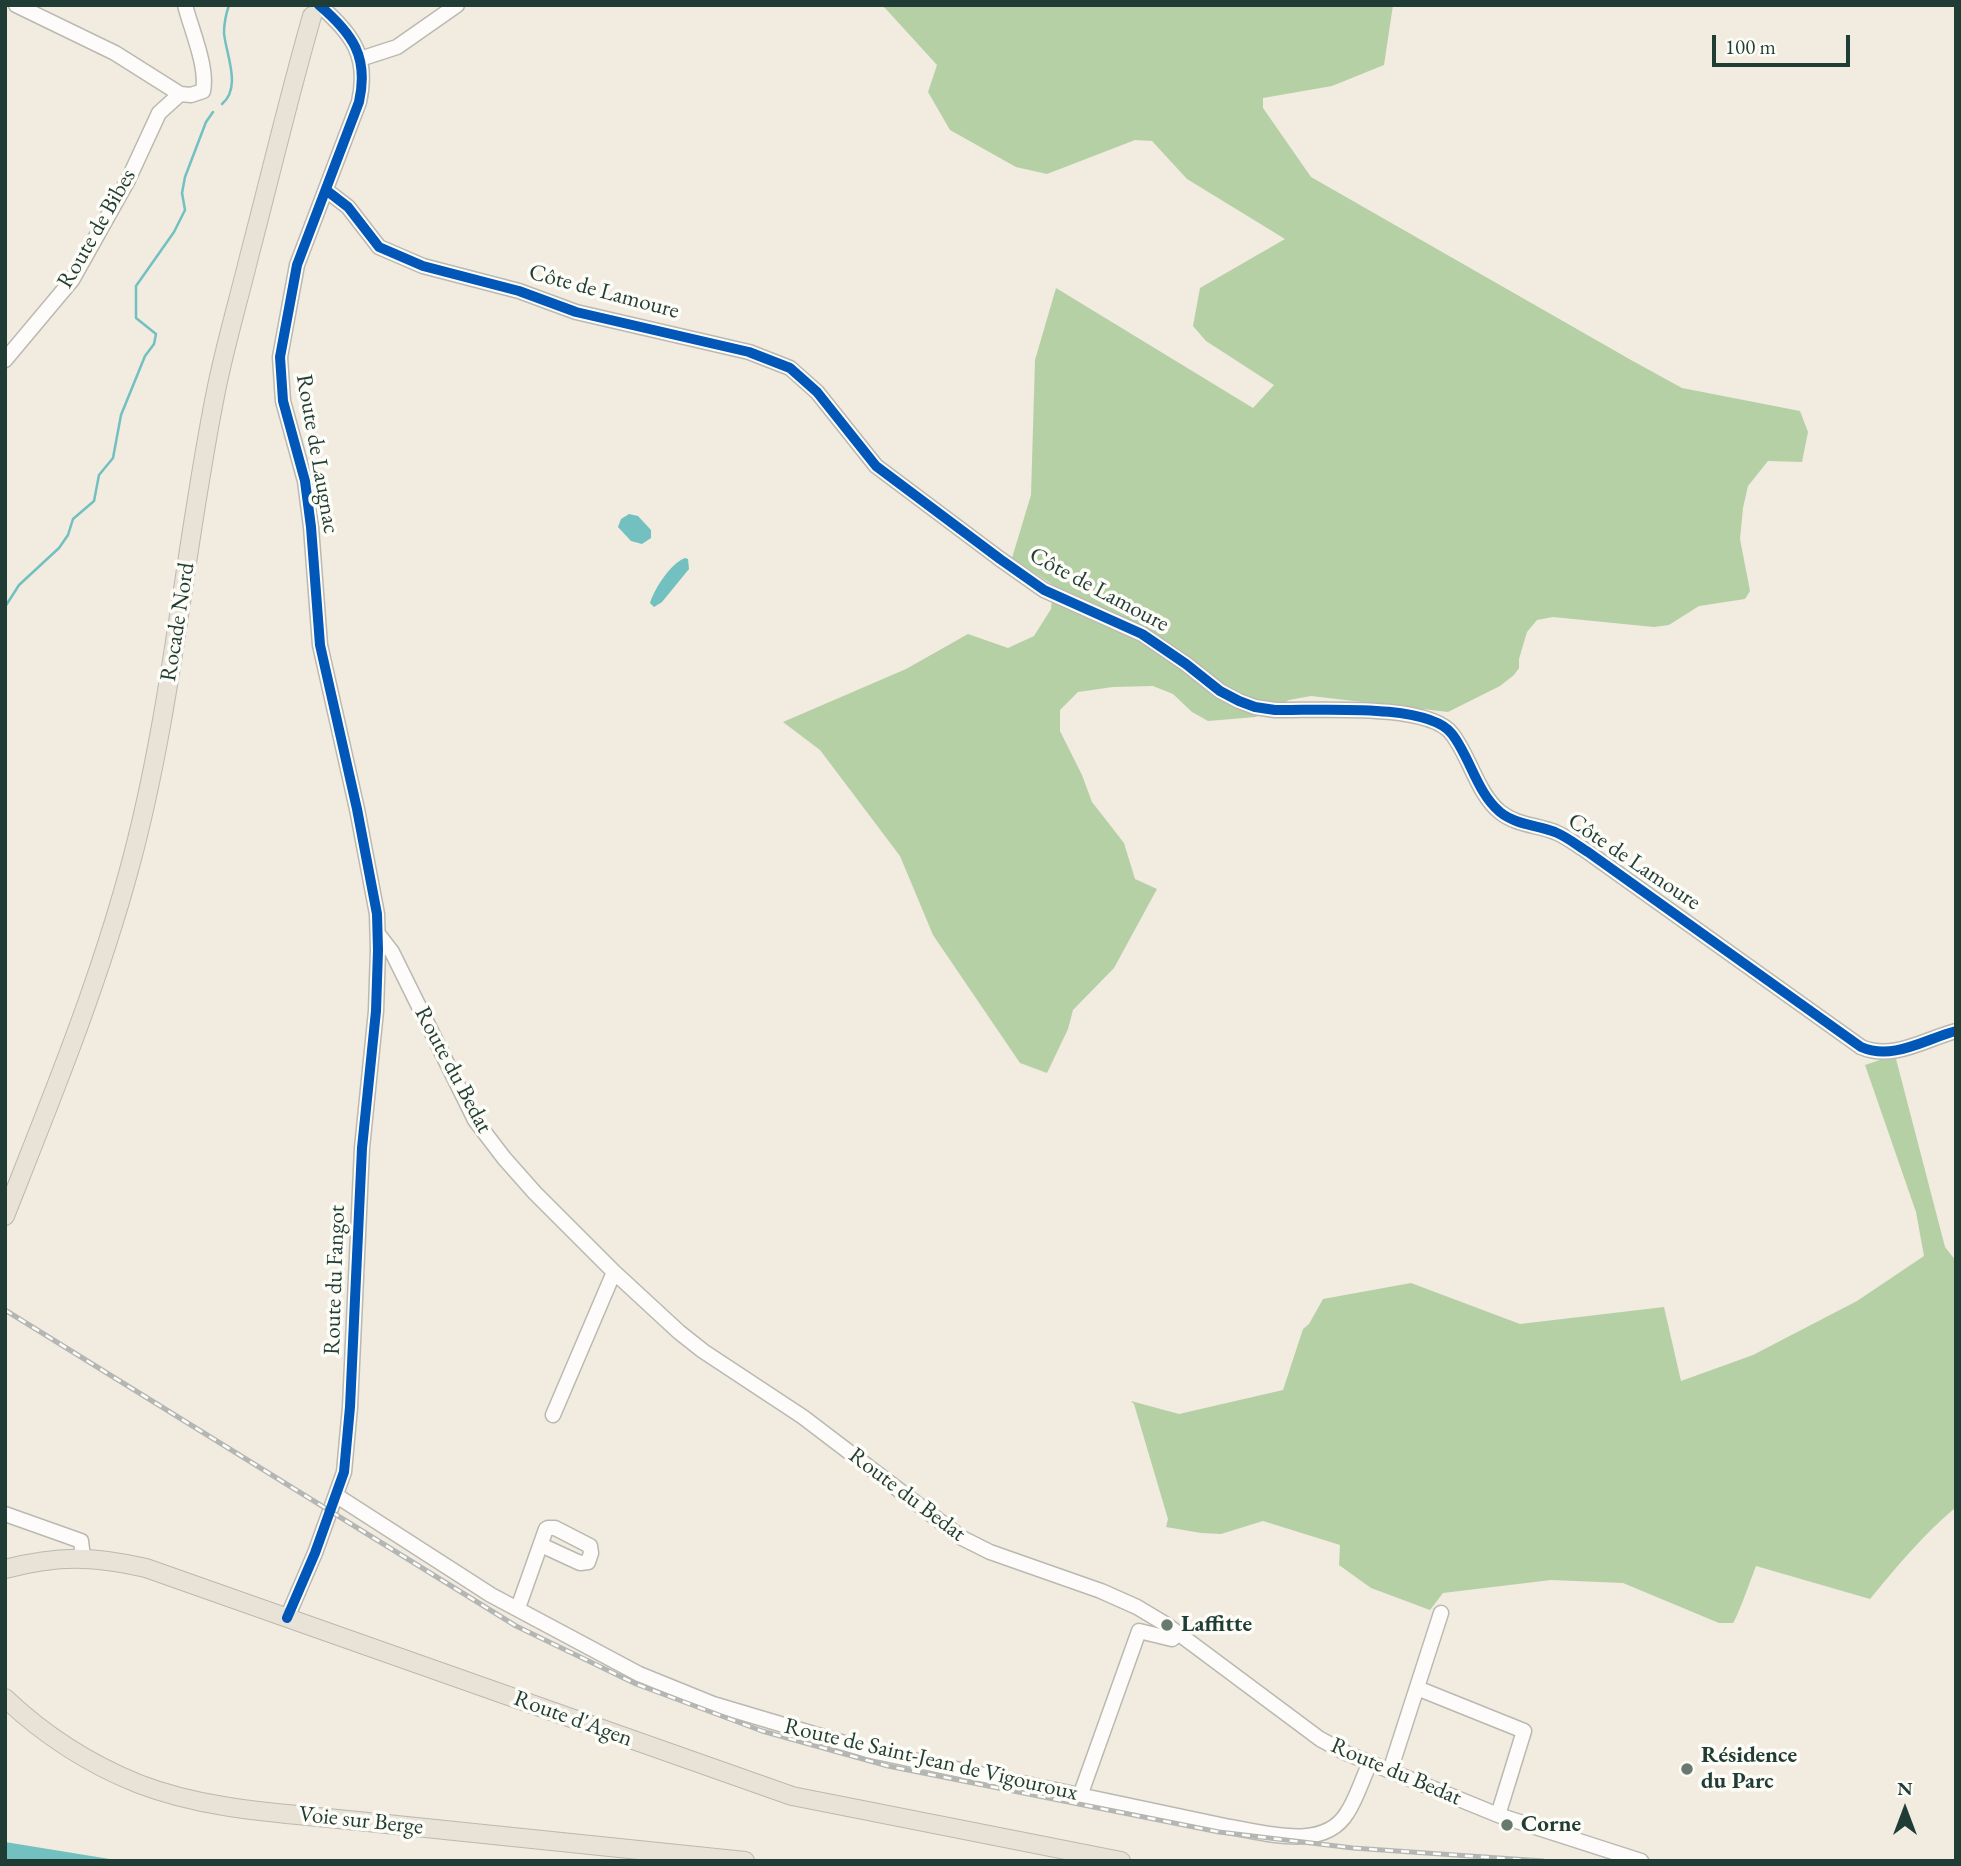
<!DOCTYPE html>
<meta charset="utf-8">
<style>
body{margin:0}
#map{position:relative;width:1961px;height:1866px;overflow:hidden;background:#f1ebe0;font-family:"EB Garamond",serif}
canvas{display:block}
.frame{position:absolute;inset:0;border:7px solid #1f3d34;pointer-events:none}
.north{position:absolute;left:1870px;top:1775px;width:70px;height:70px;-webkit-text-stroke:5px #fdfcf7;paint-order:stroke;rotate:0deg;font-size:19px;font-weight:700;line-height:28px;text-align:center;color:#1f3d34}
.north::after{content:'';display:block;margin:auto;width:24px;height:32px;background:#1f3d34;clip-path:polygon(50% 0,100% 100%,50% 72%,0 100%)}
.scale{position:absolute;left:1712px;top:35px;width:138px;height:32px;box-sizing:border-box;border:4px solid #1f3d34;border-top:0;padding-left:9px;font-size:21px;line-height:24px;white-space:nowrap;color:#1f3d34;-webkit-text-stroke:5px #fdfcf7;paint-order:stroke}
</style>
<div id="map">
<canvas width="1961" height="1866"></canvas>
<div class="frame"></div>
<div class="north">N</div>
<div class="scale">100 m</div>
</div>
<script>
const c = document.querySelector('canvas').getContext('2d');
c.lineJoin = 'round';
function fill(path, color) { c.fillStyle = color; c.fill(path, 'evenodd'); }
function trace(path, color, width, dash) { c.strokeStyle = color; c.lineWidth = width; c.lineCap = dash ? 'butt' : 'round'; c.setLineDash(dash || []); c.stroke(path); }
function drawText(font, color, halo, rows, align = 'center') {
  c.font = font + ' "EB Garamond",serif'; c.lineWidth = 7; c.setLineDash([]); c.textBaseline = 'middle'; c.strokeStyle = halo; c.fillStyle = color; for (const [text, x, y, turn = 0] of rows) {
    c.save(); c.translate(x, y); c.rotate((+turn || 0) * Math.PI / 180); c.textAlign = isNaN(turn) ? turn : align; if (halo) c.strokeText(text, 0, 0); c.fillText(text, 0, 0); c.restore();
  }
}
fill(new Path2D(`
 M878 5H1393L1384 65 1332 86 1263 98V108L1311 177 1631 360 1682 388 1800 411 1808 432 1802 462 1768 461 1748 486 1743 508 1740 539 1750 591 1745 599 1699 606 1669 625 1654 627 1553 617 1537 620 1527 632 1519 659V668L1514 675 1500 686 1448 712 1311 696 1289 700 1256 717 1208 721 1192 712 1173 694 1153 686 1113 687 1078 692 1060 710V731L1082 775 1092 802 1124 843 1135 879 1157 889 1114 968 1073 1010 1068 1029 1047 1073 1020 1063 933 935 900 856 820 750 783 722 906 669 968 634 1008 648 1034 636 1051 609 1053 585 1012 558 1031 495 1035 360 1056 288 1253 408 1274 385 1206 341 1193 326 1200 288 1285 239 1187 179 1152 141 1135 140 1047 174 1016 167 950 130 928 92 937 65 885 8Z
 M1895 1055 1945 1247 1956 1261V1507C1923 1535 1897 1566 1870 1599L1756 1566C1752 1576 1737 1619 1733 1623H1719L1623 1583 1551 1580 1443 1593 1430 1610 1371 1588 1339 1565 1340 1545 1263 1521 1221 1534 1201 1533 1166 1527 1168 1519 1134 1404 1131 1401 1179 1414 1283 1390 1303 1329 1309 1324 1323 1299 1411 1283 1520 1324 1664 1307 1681 1381 1753 1355 1857 1301 1924 1256 1916 1212 1865 1065Z`), '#b6d0a5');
fill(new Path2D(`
 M629 514 638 516 651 530V538L642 544 631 541 618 527 621 519Z
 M685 558 688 559 689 569 662 602 654 607 650 603C655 588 670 564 685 558Z
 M5 1842 122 1861H5Z`), '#72c0c0');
trace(new Path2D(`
 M222 104C242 87 226 55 224 33 224 24 226 14 229 5
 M5 607 19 585 59 548 68 535 73 519 94 501 99 475 113 458 121 415 145 356 154 344 156 334 136 318V286L174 232 185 210 182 193 185 177 206 122 213 112`), '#72c0c0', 2.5);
const minor = new Path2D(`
 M16 5 115 53 180 94 191 95 203 91C208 67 191 29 185 5
 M360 59 397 47 457 5
 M326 190 348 207 379 247 423 266 519 291 576 312 749 352 790 368 817 392 876 466 1000 559 1044 590 1142 634 1186 664 1220 691 1239 701 1255 707 1275 710C1314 711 1428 702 1452 734 1470 757 1477 793 1500 812 1516 825 1537 825 1555 832 1567 837 1577 845 1588 852L1861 1047C1893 1061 1925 1039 1956 1031
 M5 360 72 280 128 180 159 113 180 94
 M378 934 392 952 475 1120 504 1158 535 1193 614 1272 679 1332 703 1351 803 1417 962 1538 990 1552 1101 1591 1137 1607 1167 1625 1320 1739 1346 1753 1498 1815 1641 1861
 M553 1415 614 1272
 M337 1496 491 1595 639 1674 713 1704 871 1751 1230 1827C1266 1833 1324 1851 1347 1813 1357 1798 1362 1779 1370 1763
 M5 1514 81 1541 83 1557
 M518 1608 546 1529 548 1528H555L590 1546 591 1553 588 1562 580 1563 541 1545
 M287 1618 315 1553 344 1472 350 1407 362 1148 376 1011 378 950 377 914 357 809 320 645 311 527 305 481 283 401 280 357 297 265 359 102C369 57 353 34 319 5
 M1417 1688 1524 1731 1498 1815
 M1390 1771 1441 1613
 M1080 1796 1139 1631 1172 1639 1178 1634`);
const major = new Path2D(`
 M5 1216C50 1102 97 988 129 870 172 713 184 550 216 391 225 346 238 302 249 257 270 177 289 96 312 16
 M5 1569C59 1555 92 1556 146 1568L792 1796 1121 1861
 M5 1698C44 1735 89 1764 139 1784 209 1811 285 1813 358 1821 487 1835 616 1847 745 1861`);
trace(minor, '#bab9b1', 17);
trace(major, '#bab9b1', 20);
trace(minor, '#fdfcfa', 14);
trace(major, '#e8e2d7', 18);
const rail = new Path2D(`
 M5 1310 516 1626 636 1684 762 1731 888 1766 1219 1832 1353 1848 1543 1861`);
trace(rail, '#b4b6b4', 5);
trace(rail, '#fdfcf7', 2.5, [8]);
trace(new Path2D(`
 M326 190 348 207 379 247 423 266 519 291 576 312 749 352 790 368 817 392 876 466 1000 559 1044 590 1142 634 1186 664 1220 691 1239 701 1255 707 1275 710C1314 711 1428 702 1452 734 1470 757 1477 793 1500 812 1516 825 1537 825 1555 832 1567 837 1577 845 1588 852L1861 1047C1893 1061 1925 1039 1956 1031
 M287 1618 315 1553 344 1472 350 1407 362 1148 376 1011 378 950 377 914 357 809 320 645 311 527 305 481 283 401 280 357 297 265 359 102C369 57 353 34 319 5`), '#0057b8', 10);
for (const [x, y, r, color] of [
 [1167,1625,7,"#687a70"],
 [1687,1769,7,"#687a70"],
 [1507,1825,7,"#687a70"]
]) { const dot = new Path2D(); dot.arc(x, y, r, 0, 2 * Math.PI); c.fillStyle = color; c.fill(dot); trace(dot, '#fdfcf7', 2.5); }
drawText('23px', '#1f3d34', '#fdfcf7', [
 ["Route de Bibes",97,229,-60],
 ["Côte de Lamoure",604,292,15],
 ["Route de Laugnac",317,454,80],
 ["Côte de Lamoure",1099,590,28],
 ["Rocade Nord",178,622,-81],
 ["Côte de Lamoure",1634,862,34],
 ["Route du Bedat",453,1070,62],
 ["Route du Fangot",335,1280,-88],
 ["Route du Bedat",907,1495,37],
 ["Route d'Agen",573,1719,20],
 ["Route de Saint-Jean de Vigouroux",931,1760,13],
 ["Route du Bedat",1396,1772,23],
 ["Voie sur Berge",361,1821,6]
]);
drawText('bold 23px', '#1f3d34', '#fdfcf7', [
 ["Laffitte",1181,1625],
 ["Résidence",1701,1756],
 ["du Parc",1701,1782],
 ["Corne",1521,1825]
], 'left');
</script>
